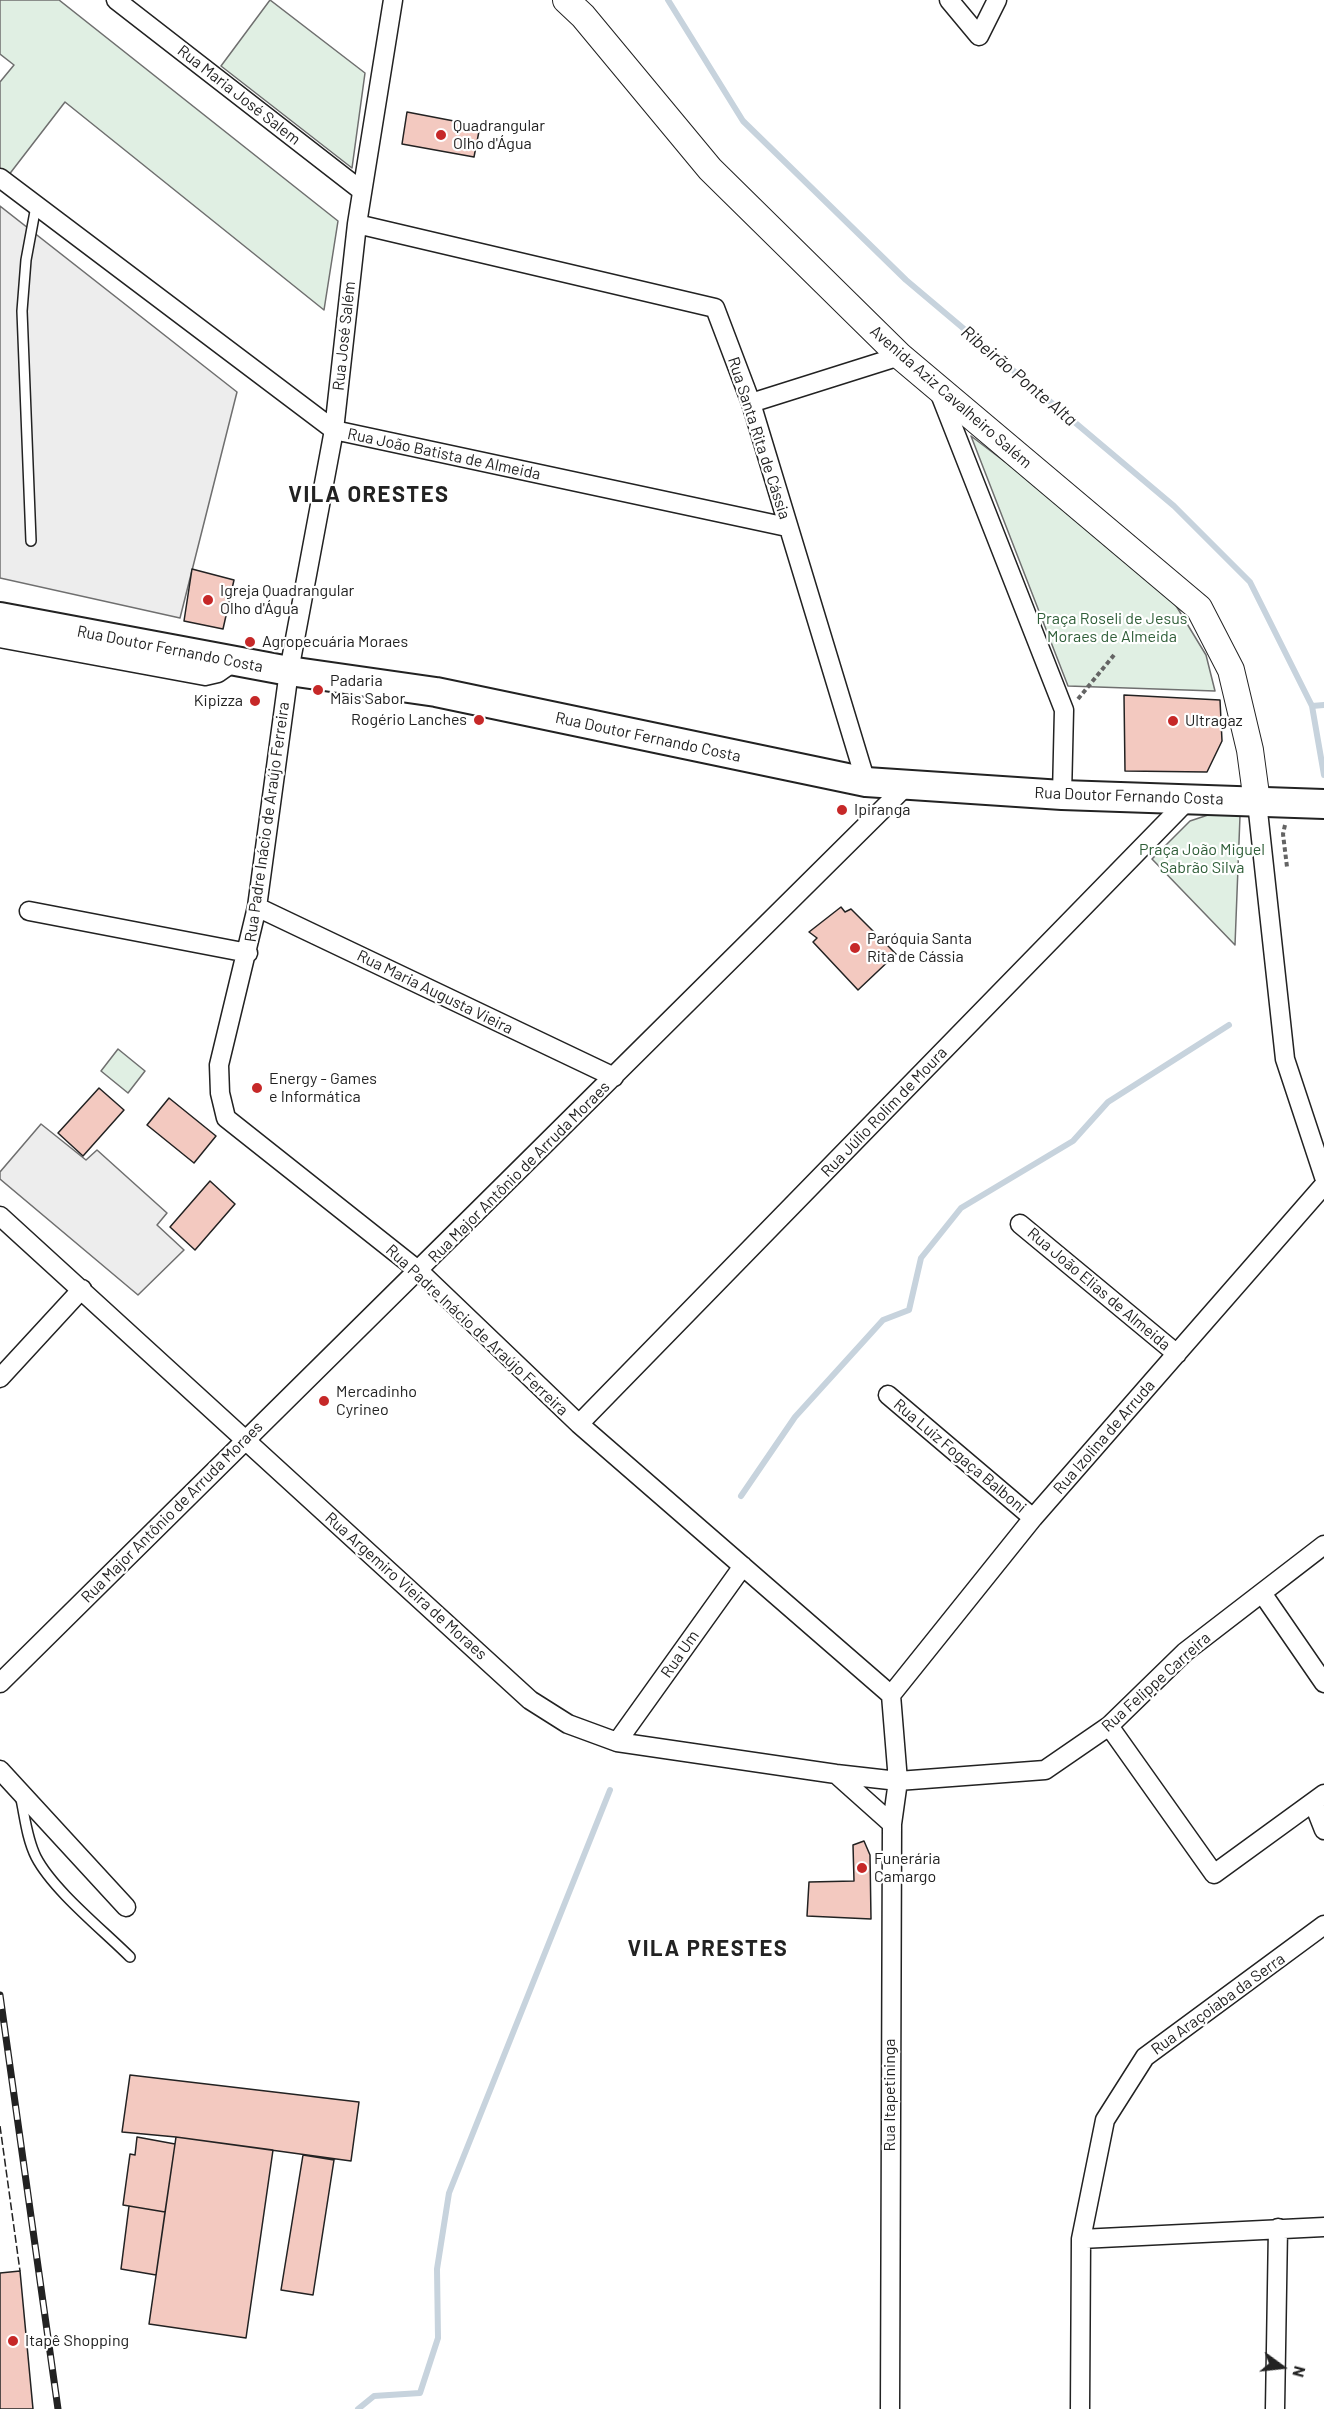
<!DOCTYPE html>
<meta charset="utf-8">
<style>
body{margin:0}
#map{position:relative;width:1324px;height:2409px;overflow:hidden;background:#fff;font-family:Barlow,sans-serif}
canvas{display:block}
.north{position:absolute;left:1252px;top:2337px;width:60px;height:60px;-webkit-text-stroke:4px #fff;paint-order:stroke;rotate:105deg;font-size:16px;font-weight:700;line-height:24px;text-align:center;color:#222}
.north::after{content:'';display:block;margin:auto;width:21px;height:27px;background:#222;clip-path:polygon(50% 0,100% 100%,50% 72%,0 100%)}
</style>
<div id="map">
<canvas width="1324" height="2409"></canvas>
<div class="north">N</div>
</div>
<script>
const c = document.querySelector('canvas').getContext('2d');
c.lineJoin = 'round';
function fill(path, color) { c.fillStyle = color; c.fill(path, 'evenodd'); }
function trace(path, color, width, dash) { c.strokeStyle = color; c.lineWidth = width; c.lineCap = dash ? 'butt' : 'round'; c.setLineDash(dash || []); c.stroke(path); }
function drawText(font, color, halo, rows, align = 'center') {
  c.font = font + ' Barlow,sans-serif'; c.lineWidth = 4.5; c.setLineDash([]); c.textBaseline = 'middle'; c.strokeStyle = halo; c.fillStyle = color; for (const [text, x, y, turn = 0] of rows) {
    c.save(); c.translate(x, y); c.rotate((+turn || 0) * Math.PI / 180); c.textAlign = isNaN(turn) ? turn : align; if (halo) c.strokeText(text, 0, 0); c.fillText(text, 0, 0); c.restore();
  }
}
const green = new Path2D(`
 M0 0H59L338 221 324 310 65 102 8 176 0 169V82L14 65 0 54Z
 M270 0 365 73 352 168 221 66Z
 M971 436 1096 531 1175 604 1206 655 1215 691 1068 686Z
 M1220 811 1240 816 1235 945 1152 859 1190 821Z
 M118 1049 145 1071 128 1093 101 1071Z`);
fill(green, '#e0efe3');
trace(green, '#6f6f6f', 1.5);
const parking = new Path2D(`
 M0 206 237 392 180 618 0 578Z
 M41 1124 86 1160 97 1150 167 1213 157 1225 184 1250 138 1295 0 1179V1172Z`);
fill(parking, '#ededed');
trace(parking, '#6f6f6f', 1.5);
trace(new Path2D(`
 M668 0 743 121 906 280 1174 506 1250 582 1312 706 1324 775
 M1312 706 1324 705
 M741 1496 795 1417 883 1320 909 1310 921 1258 961 1208 1073 1141 1108 1102 1229 1025
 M358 2409 374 2396 420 2393 438 2338 437 2269 449 2193 610 1790`), '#c7d3dd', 6);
const building = new Path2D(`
 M407 112 480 126 474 157 402 144Z
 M192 569 234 580 223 629 184 621Z
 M1124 695 1220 700 1222 741 1207 772 1125 771Z
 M841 907 845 912 851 909 896 954 858 990 813 942 817 938 809 932Z
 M99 1088 124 1110 83 1156 58 1133Z
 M169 1098 216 1136 194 1163 147 1125Z
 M210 1181 235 1204 195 1250 170 1227Z
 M864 1841 870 1855 871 1919 807 1916 809 1882 854 1881 853 1845Z
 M130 2075 359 2102 351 2161 176 2137 122 2132Z
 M137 2137 175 2144 165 2212 123 2205 130 2154 135 2155Z
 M176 2137 273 2150 246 2338 149 2324Z
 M303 2155 334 2160 313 2295 281 2290Z
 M129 2206 165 2212 156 2275 121 2269Z
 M20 2271 33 2409H0V2273Z`);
fill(building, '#f3c9c0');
trace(building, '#222', 1.5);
const service = new Path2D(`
 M31 541 22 311 26 260 36 206
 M21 1799C25 1818 27 1839 36 1857 53 1890 103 1930 130 1957`);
const minor = new Path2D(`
 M116 0 362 191
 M393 0 357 224 334 430 289 671 257 907 219 1065 220 1093 226 1118 419 1271 579 1424 891 1695 898 1781 892 1824 890 2409
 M949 0 979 36 997 0
 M0 178 334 430 787 527
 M357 224 715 308 751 403 866 782
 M938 389 1064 710 1062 795
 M751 403 900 356
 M0 638 205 676 218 673 235 661
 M1257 802 1285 1059 1324 1177
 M257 907 614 1077
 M29 911 248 953
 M0 1216 530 1700 568 1724 617 1742 836 1774 898 1781 1045 1770 1109 1726 1185 1652 1324 1545
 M1020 1224 1177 1354
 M0 1378 82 1289
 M888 1395 1033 1518
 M579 1424 1189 799
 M1262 1593 1324 1683
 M0 1683C302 1383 606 1086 907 785
 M891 1695 1033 1518 1324 1185
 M1109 1726 1214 1874 1324 1794
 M617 1742 743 1566
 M0 1770 126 1907
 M836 1774 892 1824
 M1313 1802 1324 1830
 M1081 2239 1324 2227
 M1080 2409 1081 2239 1105 2120 1145 2057 1324 1925
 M1275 2409 1278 2228`);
const secondary = new Path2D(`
 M566 0 583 16 710 169 900 356 1199 608 1231 670 1250 750 1257 802`);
const primary = new Path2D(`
 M0 617 289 671 436 692 866 782 1062 795 1324 804`);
trace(service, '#222', 12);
trace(minor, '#222', 21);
trace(secondary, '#222', 28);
trace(primary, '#222', 32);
trace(new Path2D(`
 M1078 699 1114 655
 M1285 825 1283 834 1287 867`), '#646464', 4, [4.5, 3]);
trace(service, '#fff', 9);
trace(minor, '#fff', 18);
trace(secondary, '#fff', 26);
trace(primary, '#fff', 28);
const rail = new Path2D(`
 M0 1995 58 2409`);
trace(rail, '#222', 7);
trace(rail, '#fff', 4.5, [14]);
trace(new Path2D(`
 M0 2126 20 2271`), '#222', 1.5, [8, 3]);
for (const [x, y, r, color] of [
 [441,135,6,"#c62828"],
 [208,600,6,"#c62828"],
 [250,642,6,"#c62828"],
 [318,690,6,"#c62828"],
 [255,701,6,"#c62828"],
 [479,720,6,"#c62828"],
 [1173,721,6,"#c62828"],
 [842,810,6,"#c62828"],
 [855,948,6,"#c62828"],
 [257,1088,6,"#c62828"],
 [324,1401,6,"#c62828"],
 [862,1868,6,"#c62828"],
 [13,2341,6,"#c62828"]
]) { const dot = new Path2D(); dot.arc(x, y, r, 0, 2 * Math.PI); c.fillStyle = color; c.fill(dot); trace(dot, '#fff', 2); }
drawText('16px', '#222', '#fff', [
 ["Rua Maria José Salem",239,95,38],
 ["Rua José Salém",344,336,-84],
 ["Avenida Aziz Cavalheiro Salém",951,397,41],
 ["Rua Santa Rita de Cássia",759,438,72],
 ["Rua João Batista de Almeida",444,454,12],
 ["Rua Doutor Fernando Costa",170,649,11],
 ["Rua Doutor Fernando Costa",648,737,12],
 ["Rua Doutor Fernando Costa",1129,796,2],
 ["Rua Padre Inácio de Araújo Ferreira",267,822,-82],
 ["Rua Maria Augusta Vieira",435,992,26],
 ["Rua Júlio Rolim de Moura",884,1112,-46],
 ["Rua Major Antônio de Arruda Moraes",519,1172,-45],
 ["Rua João Elias de Almeida",1099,1289,40],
 ["Rua Padre Inácio de Araújo Ferreira",477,1330,43],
 ["Rua Izolina de Arruda",1104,1437,-49],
 ["Rua Luiz Fogaça Balboni",960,1456,40],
 ["Rua Major Antônio de Arruda Moraes",172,1512,-45],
 ["Rua Argemiro Vieira de Moraes",406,1586,42],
 ["Rua Um",680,1654,-55],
 ["Rua Felippe Carreira",1156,1682,-42],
 ["Rua Araçoiaba da Serra",1218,2004,-36],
 ["Rua Itapetininga",890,2095,-90]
]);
drawText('16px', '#222', '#fff', [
 ["Quadrangular",453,126],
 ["Olho d'Água",453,144],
 ["Igreja Quadrangular",220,591],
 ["Olho d'Água",220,609],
 ["Agropecuária Moraes",262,642],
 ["Padaria",330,681],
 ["Mais Sabor",330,699],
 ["Kipizza",243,701,"right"],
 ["Rogério Lanches",467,720,"right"],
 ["Ultragaz",1185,721],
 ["Ipiranga",854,810],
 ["Paróquia Santa",867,939],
 ["Rita de Cássia",867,957],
 ["Energy - Games",269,1079],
 ["e Informática",269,1097],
 ["Mercadinho",336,1392],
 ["Cyrineo",336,1410],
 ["Funerária",874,1859],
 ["Camargo",874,1877],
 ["Itapê Shopping",25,2341]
], 'left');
drawText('16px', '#2f5e38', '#fff', [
 ["Praça Roseli de Jesus",1112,619],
 ["Moraes de Almeida",1112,637],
 ["Praça João Miguel",1202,850],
 ["Sabrão Silva",1202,868]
]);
drawText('italic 18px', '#222', '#fff', [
 ["Ribeirão Ponte Alta",1019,376,40]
]);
c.letterSpacing = '1.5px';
drawText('bold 22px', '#222', '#fff', [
 ["VILA ORESTES",369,495],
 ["VILA PRESTES",708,1949]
]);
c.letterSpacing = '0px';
</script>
